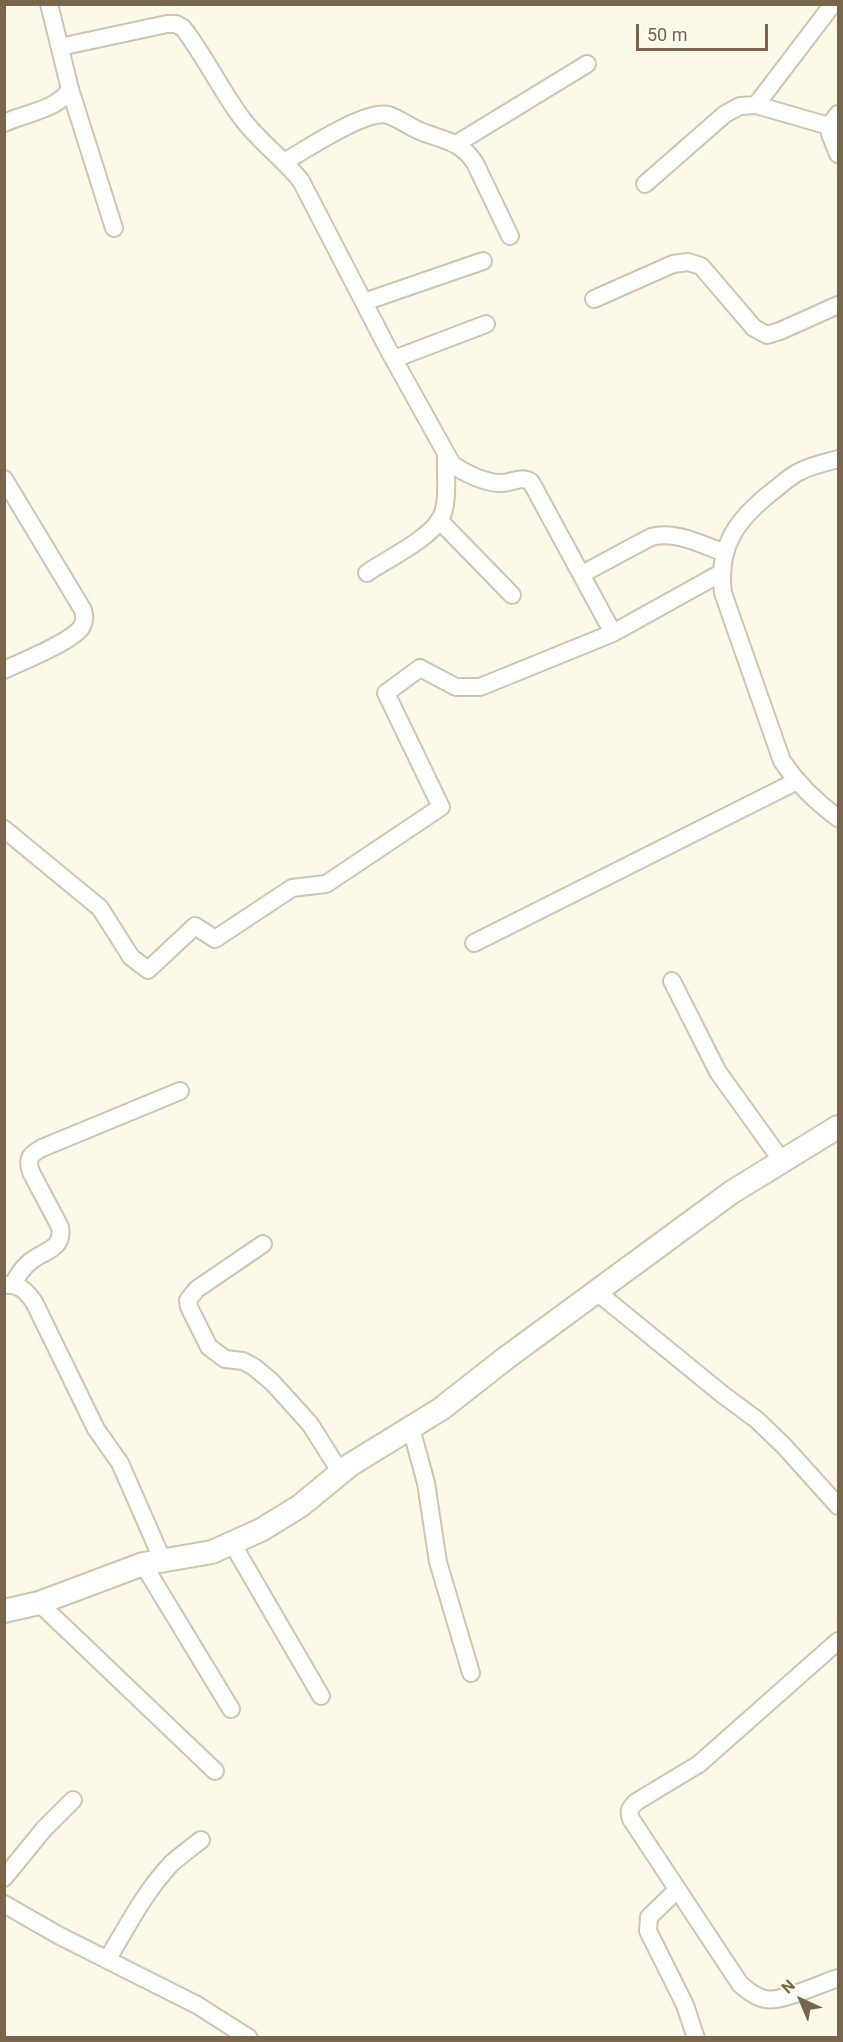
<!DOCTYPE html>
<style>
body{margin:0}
#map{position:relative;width:843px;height:2042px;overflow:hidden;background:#fdf9e8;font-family:Roboto,sans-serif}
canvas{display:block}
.frame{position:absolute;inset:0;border:6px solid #78654b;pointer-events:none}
.north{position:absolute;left:771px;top:1970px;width:60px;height:60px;-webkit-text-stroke:4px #fffcef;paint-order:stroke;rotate:316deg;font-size:16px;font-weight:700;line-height:24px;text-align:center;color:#78654b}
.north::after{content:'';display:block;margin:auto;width:21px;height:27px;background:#78654b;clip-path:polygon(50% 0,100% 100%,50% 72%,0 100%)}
.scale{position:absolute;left:636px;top:24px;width:132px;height:27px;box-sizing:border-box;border:3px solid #78654b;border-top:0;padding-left:8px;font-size:18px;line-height:21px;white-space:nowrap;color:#78654b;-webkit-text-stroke:4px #fffcef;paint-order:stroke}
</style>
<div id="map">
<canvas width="843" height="2042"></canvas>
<div class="frame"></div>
<div class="north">N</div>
<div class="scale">50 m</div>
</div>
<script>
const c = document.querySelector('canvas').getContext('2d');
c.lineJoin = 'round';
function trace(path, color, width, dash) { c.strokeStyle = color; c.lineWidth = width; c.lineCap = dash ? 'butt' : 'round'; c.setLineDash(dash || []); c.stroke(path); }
const street = new Path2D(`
 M60 47 167 24H176L183 28C205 56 220 89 241 117 258 141 283 158 301 181L388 349 452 464C464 473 487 484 503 483 513 482 521 476 531 482L613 633
 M70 89 114 228
 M756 105 833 4
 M838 114 829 126 830 134 838 154
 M4 123C25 113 58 110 70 89L49 4
 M456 144 587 64
 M284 162C305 150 366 109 388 115 399 118 412 129 425 133 447 141 461 142 475 163L510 236
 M645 184 725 114 740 106 756 105 829 126
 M594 299 673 264 688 262 701 266 754 328 767 335 780 331 838 305
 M364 302 483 261
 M394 359 486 324
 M838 459C825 463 811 465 799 472 790 476 781 485 773 491 737 519 717 546 723 593L782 761C797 783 816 802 838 818
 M4 479 83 610C85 617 85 621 81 628 69 643 23 661 4 670
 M439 520 512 595
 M367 573C387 559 432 538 442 516 449 498 445 473 446 454
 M582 574 651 537C676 530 702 545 725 553
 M4 829 100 908 131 957 148 970 195 926 215 939 292 888 326 884 441 807 386 693 420 668 456 687H480L613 633 721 573
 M474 943 797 781
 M672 981 718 1072 782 1161
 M263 1244 197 1289 188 1300 189 1307 209 1347 225 1359 243 1361 254 1367 272 1382 310 1424 341 1473
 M4 1285C19 1283 26 1291 34 1302L96 1429 120 1463 163 1561
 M13 1285C17 1276 22 1268 31 1261 45 1250 64 1249 60 1227L31 1172C26 1158 31 1154 42 1148L180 1091
 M597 1292 722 1394 757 1420 784 1446 838 1506
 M411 1428 426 1483 438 1562 471 1673
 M232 1543 321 1696
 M143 1564 231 1709
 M39 1603 215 1771
 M838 1641 699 1764 636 1802C630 1808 628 1811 631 1819L740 1984C747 1990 755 1997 765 1999 780 2003 822 1983 838 1978
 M4 1878 44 1829 73 1800
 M677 1890 649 1917 648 1931 685 2005 696 2038
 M4 1904 58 1935 197 2005 249 2038
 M107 1960C127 1927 145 1891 172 1863 181 1855 192 1847 201 1840`);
const secondary = new Path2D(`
 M4 1611 39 1603 143 1564 212 1552 261 1530 300 1506 350 1465 441 1409 506 1358 732 1192 838 1127`);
trace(street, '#cfc4ad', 20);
trace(secondary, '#d2c5aa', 26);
trace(street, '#fff', 16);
trace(secondary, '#fff', 22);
</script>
